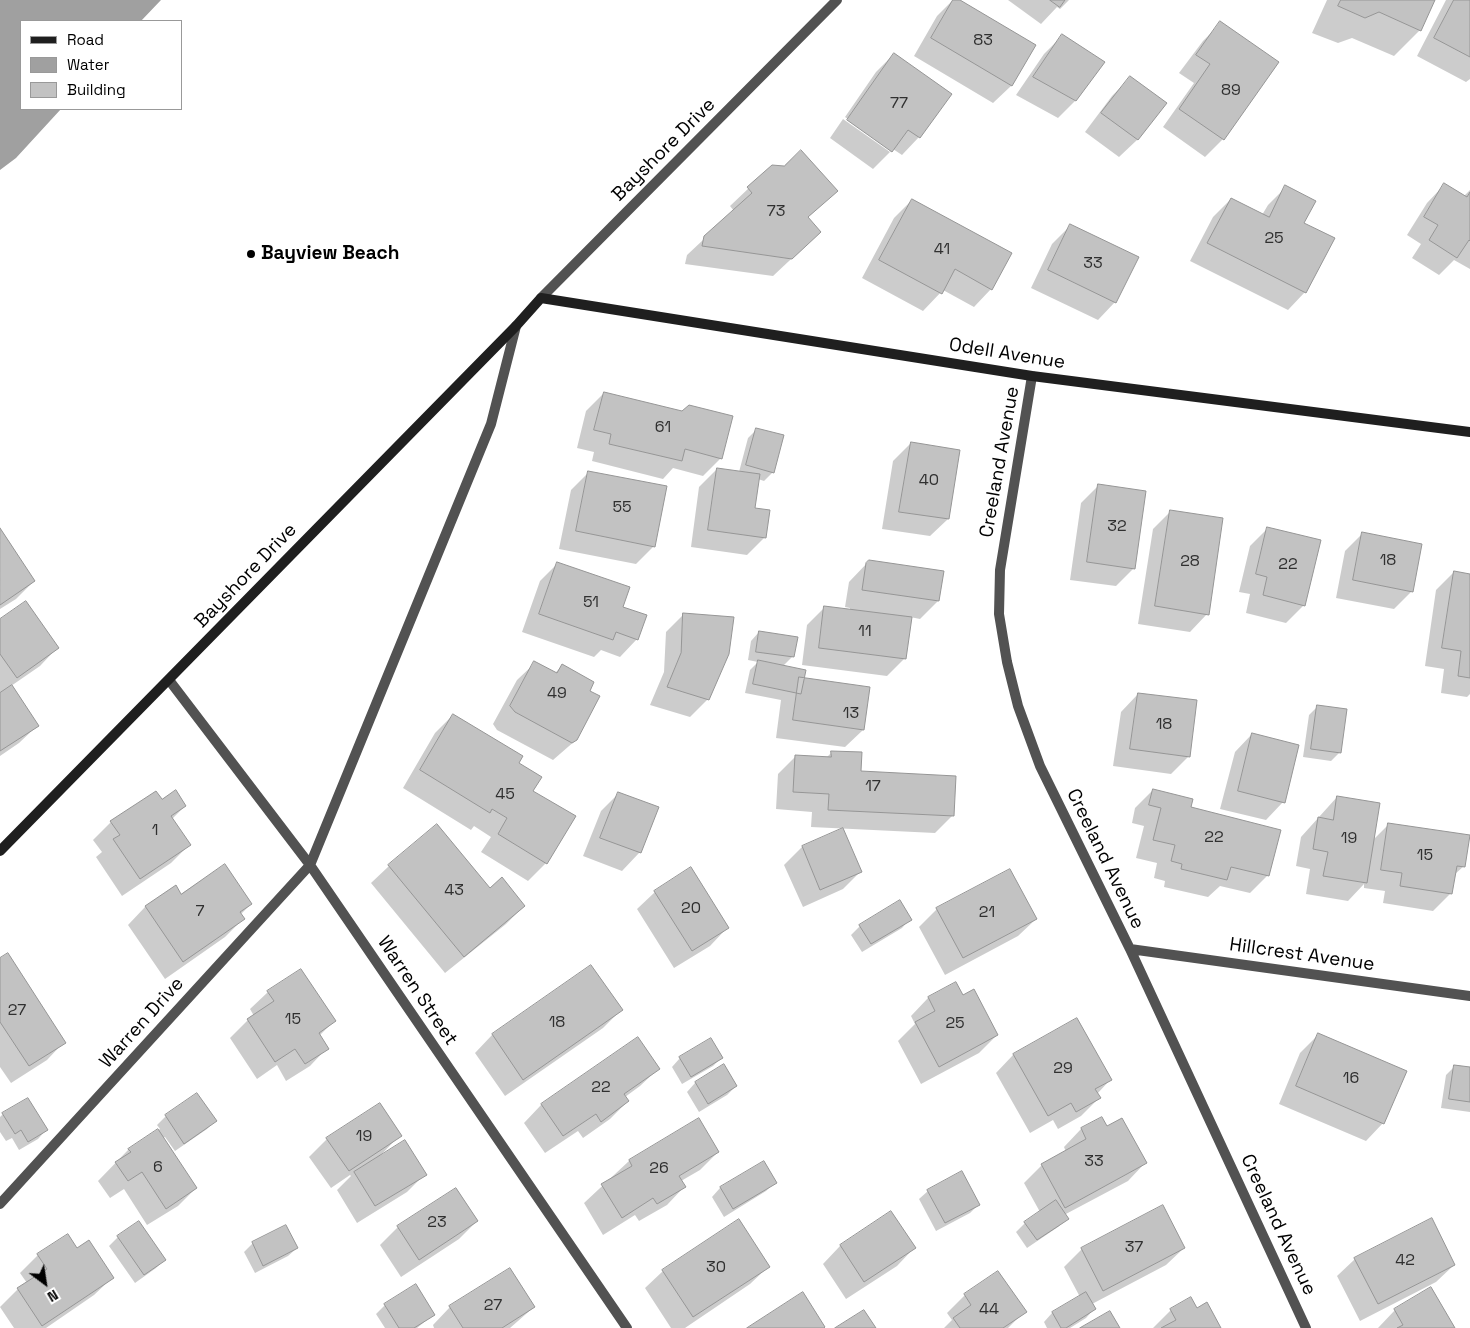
<!DOCTYPE html>
<style>
body{margin:0}
#map{position:relative;width:1470px;height:1328px;overflow:hidden;background:#fff;font-family:"Space Grotesk",sans-serif}
canvas{display:block}
.legend{position:absolute;left:20px;top:20px;width:162px;height:90px;box-sizing:border-box;background:#fff;border:1px solid #999;margin:0;padding:6px 9px;list-style:none;font-size:15px;color:#000}
.legend li{display:flex;align-items:center;gap:10px;height:25px}
.legend b{width:25px;border:1px solid #999}
.north{position:absolute;left:20px;top:1258px;width:50px;height:50px;-webkit-text-stroke:4px #fff;paint-order:stroke;rotate:149deg;font-size:14px;font-weight:700;line-height:20px;text-align:center;color:#000}
.north::after{content:'';display:block;margin:auto;width:18px;height:22px;background:#000;clip-path:polygon(50% 0,100% 100%,50% 72%,0 100%)}
</style>
<div id="map">
<canvas width="1470" height="1328"></canvas>
<ul class="legend">
<li><b style="height:6px;background:#1f1f1f"></b>Road</li>
<li><b style="height:14px;background:#a0a0a0"></b>Water</li>
<li><b style="height:14px;background:#c2c2c2"></b>Building</li>
</ul>
<div class="north">N</div>
</div>
<script>
const c = document.querySelector('canvas').getContext('2d');
c.lineJoin = 'round';
function fill(path, color) { c.fillStyle = color; c.fill(path, 'evenodd'); }
function trace(path, color, width, dash) { c.strokeStyle = color; c.lineWidth = width; c.lineCap = dash ? 'butt' : 'round'; c.setLineDash(dash || []); c.stroke(path); }
function drawText(font, color, halo, rows, align = 'center') {
  c.font = font + ' "Space Grotesk",sans-serif'; c.lineWidth = 4; c.setLineDash([]); c.textBaseline = 'middle'; c.strokeStyle = halo; c.fillStyle = color; for (const [text, x, y, turn = 0] of rows) {
    c.save(); c.translate(x, y); c.rotate((+turn || 0) * Math.PI / 180); c.textAlign = isNaN(turn) ? turn : align; if (halo) c.strokeText(text, 0, 0); c.fillText(text, 0, 0); c.restore();
  }
}
fill(new Path2D(`
 M0 0H161L141 21H21V109H61L16 158 0 170Z`), '#a0a0a0');
fill(new Path2D(`
 M953 0H958L1034 45 1011 86 993 103 914 56 937 16Z
 M1008 0H1069L1060 9 1057 7 1041 24Z
 M1327 0H1433L1420 30 1394 56 1352 38 1338 43 1312 33Z
 M1446 0H1470V79L1466 82 1417 56Z
 M1221 23 1223 139 1205 157 1163 127 1194 83 1179 73 1203 41Z
 M1062 36 1075 101 1058 118 1016 95 1044 54Z
 M894 54 919 137 902 155 893 149 873 169 830 138 843 119 890 152V149L845 117 876 72Z
 M1130 78 1165 104 1137 140 1119 157 1085 132 1112 96Z
 M772 166 836 191 807 218 820 232 773 276 685 264 687 255 734 211 730 206Z
 M1444 185 1463 197 1470 190V269L1454 260 1439 275 1412 258 1421 244 1407 235 1427 203Z
 M1286 187 1303 224 1305 292 1288 310 1190 261 1213 217 1231 199 1262 215 1268 205Z
 M912 200 991 289 974 307 943 290 923 311 862 278 894 218Z
 M1070 226 1115 302 1098 320 1031 288 1052 244Z
 M604 393 721 458 703 476 673 468 663 479 592 461 594 452 577 448 586 411Z
 M757 429 773 472 764 481 758 479 754 509 765 537 747 555 691 547 699 487 717 469 739 472 748 438Z
 M911 443 948 519 930 536 882 529 893 461Z
 M589 472 654 546 636 564 559 549 571 490Z
 M1098 486 1134 568 1116 586 1070 580 1081 503Z
 M1171 511 1207 614 1190 632 1138 624 1153 529Z
 M1268 528 1304 605 1286 623 1246 613 1250 594 1239 592 1250 546Z
 M0 531 34 581 16 599 0 609Z
 M1363 533 1412 591 1394 609 1336 598 1345 551Z
 M869 561 938 601 920 619 910 617 905 658 887 676 802 665 807 625 825 607 850 610V608L845 607 849 582Z
 M558 563 622 608 637 639 620 657 601 650 594 657 522 632 540 581Z
 M1454 572 1470 575V694L1467 697 1441 693 1444 669 1425 666 1436 590Z
 M684 614 708 699 690 717 650 705 664 672 666 632Z
 M0 621 57 648 40 666 11 686 37 726 19 743 0 756Z
 M759 632 793 656 783 666 803 678 863 730 845 747 776 738 781 700 745 693 750 670 758 662 748 660 751 641Z
 M535 663 555 673 562 666 589 692 576 740 553 760 497 730 493 724 517 680Z
 M1138 694 1189 756 1171 774 1113 766 1121 712Z
 M1318 706 1340 752 1331 761 1303 757 1309 715Z
 M453 715 517 764 532 791 546 863 528 881 481 852 491 837 474 826 471 830 403 788 435 733Z
 M1252 734 1283 802 1266 820 1220 809 1235 752Z
 M832 752 859 772 953 815 935 833 811 827 812 812 776 809 778 774 796 756 826 758Z
 M1153 790 1190 808 1268 875 1250 893 1220 886 1208 897 1164 887 1165 881 1154 878 1157 863 1136 858 1144 826 1132 823 1135 808Z
 M619 793 657 808 639 853 622 871 583 856 601 811Z
 M1337 797 1373 840 1388 825 1464 866 1454 875 1451 893 1433 911 1383 903 1385 891 1364 888V884L1348 901 1306 894 1310 869 1296 866 1301 837Z
 M162 801 185 806 172 819 189 845 171 863 122 896 96 857 102 852 93 840 111 822Z
 M843 830 861 871 843 889 803 907 784 865 802 847Z
 M389 866 490 890 524 906 506 924 445 973 371 883Z
 M175 887 181 896 251 904 240 915 243 919 225 937 165 979 128 925 145 907Z
 M655 892 727 928 710 946 674 968 637 909Z
 M937 909 1036 919 1018 936 945 975 919 927Z
 M910 919 902 928 862 952 851 935 860 926Z
 M0 959 64 1042 47 1060 11 1083 0 1067Z
 M590 967 621 1010 603 1028 505 1096 475 1053 492 1035Z
 M956 984 963 997 997 1035 979 1053 921 1084 898 1041 915 1024 911 1016 928 998Z
 M268 992 334 1021 319 1036 327 1048 310 1066 286 1081 277 1065 257 1079 230 1038 248 1020 254 1016 250 1009Z
 M1076 1020 1110 1080 1097 1094 1099 1098 1081 1116 1058 1129 1053 1120 1030 1133 996 1073 1013 1055Z
 M1318 1035 1383 1123 1366 1141 1279 1104 1300 1053Z
 M637 1039 658 1069 640 1086 625 1097 628 1101 610 1119 583 1138 578 1131 545 1153 524 1123 541 1105Z
 M722 1057 713 1066 682 1084 672 1067 680 1058Z
 M723 1065 736 1086 727 1095 699 1112 687 1092 695 1083Z
 M1455 1066 1470 1068V1112L1441 1108 1446 1075Z
 M197 1095 215 1120 207 1129 175 1151 165 1137 163 1138 196 1188 178 1206 147 1225 124 1189 110 1198 98 1181 129 1149 160 1129 157 1125 166 1116Z
 M3 1114 46 1130 38 1139 19 1150 12 1138 6 1141 0 1132V1117Z
 M1101 1119 1106 1128 1145 1163 1128 1181 1064 1215 1067 1219 1058 1227 1027 1248 1016 1232 1025 1223 1040 1212 1024 1183 1042 1165 1066 1152 1064 1147 1081 1129Z
 M699 1120 718 1152 700 1170 681 1181 684 1187 667 1205 639 1221 635 1215 603 1235 584 1203 629 1161Z
 M400 1135 380 1156 425 1174 407 1192 357 1223 337 1190 351 1176 350 1175 331 1188 309 1157 327 1139Z
 M763 1163 775 1182 766 1191 724 1217 712 1197 720 1188Z
 M928 1191 979 1204 970 1213 936 1231 919 1199Z
 M891 1213 914 1248 897 1266 846 1299 823 1264 840 1246Z
 M477 1221 459 1239 401 1277 380 1245 398 1227Z
 M139 1222 164 1260 156 1268 135 1283 109 1246 118 1237Z
 M286 1227 297 1248 288 1256 255 1273 244 1252 253 1243Z
 M68 1236 77 1250 112 1278 94 1295 46 1328H14L0 1307 18 1289 27 1283 20 1273 38 1255Z
 M1184 1248 1166 1265 1092 1304 1094 1309 1086 1318 1070 1328H1047L1044 1322 1052 1313 1080 1297 1064 1267 1082 1249Z
 M1355 1259 1454 1265 1436 1282 1360 1321 1337 1276Z
 M768 1267 750 1284 685 1328H671L645 1288 663 1271Z
 M416 1286 434 1314 417 1328H385L376 1314 385 1305Z
 M965 1295 1025 1311 1008 1328H944L952 1320 947 1313Z
 M450 1307H534L510 1328H434L433 1325Z
 M1171 1310 1219 1328H1153Z
 M1395 1310 1453 1328H1378Z`), '#0003');
const building = new Path2D(`
 M953 0H960L1036 45 1012 86 931 38Z
 M1050 0H1065L1060 7Z
 M1341 0H1435L1421 31 1379 12 1365 18 1338 6Z
 M1454 0H1470V57L1434 38Z
 M1220 21 1279 62 1224 140 1179 109 1210 64 1196 55Z
 M1062 34 1105 62 1076 101 1033 77Z
 M894 53 952 94 920 138 908 130 892 152 847 120Z
 M1130 76 1167 103 1138 140 1101 113Z
 M801 150 838 191 808 217 821 232 792 259 702 246 704 236 752 193 747 187 772 165 784 166Z
 M1444 183 1467 197 1470 192V241L1469 240 1457 258 1429 240 1438 225 1424 217Z
 M1285 185 1316 201 1304 223 1335 238 1306 293 1207 243 1231 198 1269 217Z
 M912 199 1012 253 992 290 955 269 942 294 879 260Z
 M1070 224 1139 257 1116 303 1048 270Z
 M604 392 682 411 689 405 733 416 722 459 685 449 682 461 609 444 611 434 594 430Z
 M756 428 784 435 774 473 746 465Z
 M911 442 960 450 949 519 899 512Z
 M717 468 760 474 755 508 770 510 766 538 708 530Z
 M588 471 667 486 655 547 576 531Z
 M1098 484 1146 491 1135 569 1087 562Z
 M1170 510 1223 518 1209 615 1155 606Z
 M1267 527 1321 540 1305 606 1263 595 1267 577 1256 574Z
 M0 528 35 581 0 605Z
 M1362 532 1422 544 1413 592 1353 580Z
 M869 560 944 571 939 601 862 590 866 563Z
 M557 562 630 587 623 607 647 615 638 640 616 632 613 640 539 614Z
 M1454 571 1470 574V678L1458 676 1461 651 1442 648Z
 M26 601 59 648 17 678 0 654V619Z
 M824 606 912 617 906 659 819 648Z
 M683 613 734 617 729 654 709 700 667 687 681 653Z
 M759 631 798 637 794 657 756 652Z
 M758 660 806 670 801 694 753 684Z
 M534 661 557 673 562 664 594 682 590 691 600 696 577 740 572 743 515 712 510 706Z
 M799 677 870 687 864 730 793 720Z
 M12 685 39 726 0 751V693Z
 M1138 693 1197 700 1190 757 1130 749Z
 M1317 705 1347 709 1341 753 1311 749Z
 M453 714 523 756 519 763 542 777 533 791 576 816 547 864 498 834 507 818 492 809 490 813 420 770Z
 M1252 733 1299 745 1285 803 1238 791Z
 M831 751 862 752 861 771 956 776 954 816 828 810 829 794 793 792 795 755 831 757Z
 M1153 789 1193 799 1191 807 1281 830 1269 876 1231 867 1227 880 1181 869 1182 864 1171 861 1175 845 1153 840 1161 808 1149 805Z
 M176 790 186 806 171 816 191 845 140 879 113 839 120 835 110 821 156 791 162 799Z
 M618 792 659 807 641 853 600 838Z
 M1337 796 1380 803 1367 883 1323 876 1328 852 1313 849 1318 817 1333 820Z
 M1388 823 1470 835 1465 867 1457 866 1452 894 1400 886 1402 873 1381 870Z
 M437 824 490 888 502 877 525 906 464 957 388 865Z
 M843 828 862 872 820 890 802 846Z
 M225 864 252 904 240 912 245 919 183 962 145 906 176 885 181 894Z
 M691 867 729 928 692 951 654 891Z
 M1010 869 1037 919 963 958 936 908Z
 M900 900 912 920 871 944 859 925Z
 M8 953 66 1043 29 1066 0 1022V958Z
 M591 965 623 1010 523 1080 492 1034Z
 M301 969 336 1021 319 1033 329 1049 305 1064 295 1049 275 1062 247 1019 274 1001 267 991Z
 M956 982 963 995 974 989 998 1035 939 1067 915 1022 935 1011 928 997Z
 M1077 1018 1112 1080 1095 1089 1101 1098 1076 1112 1071 1103 1048 1116 1013 1054Z
 M1318 1033 1407 1071 1384 1124 1296 1086Z
 M638 1037 660 1069 624 1094 629 1101 601 1122 596 1114 563 1136 541 1104Z
 M711 1038 723 1058 691 1077 679 1057Z
 M724 1064 737 1086 708 1104 695 1082Z
 M1454 1065 1470 1067V1102L1449 1099Z
 M197 1093 217 1121 184 1144 165 1115Z
 M28 1098 48 1130 28 1142 21 1130 15 1134 2 1113Z
 M380 1103 402 1136 349 1171 326 1138Z
 M1102 1117 1107 1126 1122 1118 1147 1163 1065 1208 1041 1164 1086 1139 1081 1128Z
 M699 1118 719 1152 679 1176 686 1187 657 1204 653 1198 622 1218 601 1184 632 1166 629 1160Z
 M158 1129 197 1188 166 1209 142 1172 128 1181 115 1162 131 1152 128 1149Z
 M405 1140 427 1175 375 1206 354 1172Z
 M764 1161 777 1183 733 1209 720 1187Z
 M962 1171 980 1205 945 1223 927 1190Z
 M456 1188 478 1221 419 1260 397 1226Z
 M1056 1200 1069 1219 1037 1240 1024 1222Z
 M1163 1205 1185 1248 1103 1291 1081 1248Z
 M891 1211 916 1248 864 1282 840 1245Z
 M1432 1218 1455 1265 1378 1304 1354 1258Z
 M739 1219 770 1267 693 1317 662 1270Z
 M139 1221 166 1260 144 1275 117 1236Z
 M286 1225 298 1248 263 1266 252 1242Z
 M68 1234 77 1248 89 1240 114 1278 42 1326 17 1288 47 1269 37 1254Z
 M510 1268 535 1307 502 1328H463L449 1306Z
 M998 1271 1027 1312 1003 1328H960L953 1318 971 1305 964 1294Z
 M416 1284 435 1315 414 1328H399L384 1304Z
 M1431 1287 1455 1328H1397L1403 1325 1394 1309Z
 M803 1292 825 1327 824 1328H747Z
 M1086 1292 1096 1309 1066 1328H1061L1052 1312Z
 M1191 1297 1197 1308 1207 1302 1221 1328H1161L1176 1320 1170 1309Z
 M864 1310 876 1328H835Z
 M1110 1311 1120 1328H1080Z`);
fill(building, '#c2c2c2');
trace(building, '#969696', 1);
trace(new Path2D(`
 M541 298 837 0
 M1032 376 1000 570 999 614 1007 662 1018 706 1040 766 1130 949 1306 1328
 M169 680 310 865 627 1328
 M1130 949 1470 996
 M0 1204 310 865 491 424 516 326`), '#525252', 10);
trace(new Path2D(`
 M0 851 516 326 541 298 1032 376 1470 432`), '#1f1f1f', 10);
for (const [x, y, r, color] of [
 [251,254,5,"#000"]
]) { const dot = new Path2D(); dot.arc(x, y, r, 0, 2 * Math.PI); c.fillStyle = color; c.fill(dot); trace(dot, '#fff', 2); }
drawText('16px', '#303030', null, [
 ["83",983,41],
 ["89",1231,91],
 ["77",899,104],
 ["73",776,212],
 ["25",1274,239],
 ["41",942,250],
 ["33",1093,264],
 ["61",663,428],
 ["40",929,481],
 ["55",622,508],
 ["32",1117,527],
 ["18",1388,561],
 ["28",1190,562],
 ["22",1288,565],
 ["51",591,603],
 ["11",865,632],
 ["49",557,694],
 ["13",851,714],
 ["18",1164,725],
 ["17",873,787],
 ["45",505,795],
 ["1",155,831],
 ["22",1214,838],
 ["19",1349,839],
 ["15",1425,856],
 ["43",454,891],
 ["20",691,909],
 ["7",200,912],
 ["21",987,913],
 ["27",17,1011],
 ["15",293,1020],
 ["18",557,1023],
 ["25",955,1024],
 ["29",1063,1069],
 ["16",1351,1079],
 ["22",601,1088],
 ["19",364,1137],
 ["33",1094,1162],
 ["6",158,1168],
 ["26",659,1169],
 ["23",437,1223],
 ["37",1134,1248],
 ["42",1405,1261],
 ["30",716,1268],
 ["27",493,1306],
 ["44",989,1310]
]);
drawText('19px', '#000', '#fff', [
 ["Bayshore Drive",664,150,-45],
 ["Odell Avenue",1007,354,9],
 ["Creeland Avenue",1000,462,-80],
 ["Bayshore Drive",246,576,-46],
 ["Creeland Avenue",1105,859,64],
 ["Hillcrest Avenue",1302,955,8],
 ["Warren Street",417,991,56],
 ["Warren Drive",142,1023,-48],
 ["Creeland Avenue",1278,1225,65]
]);
drawText('bold 19px', '#000', '#fff', [
 ["Bayview Beach",261,254]
], 'left');
</script>
